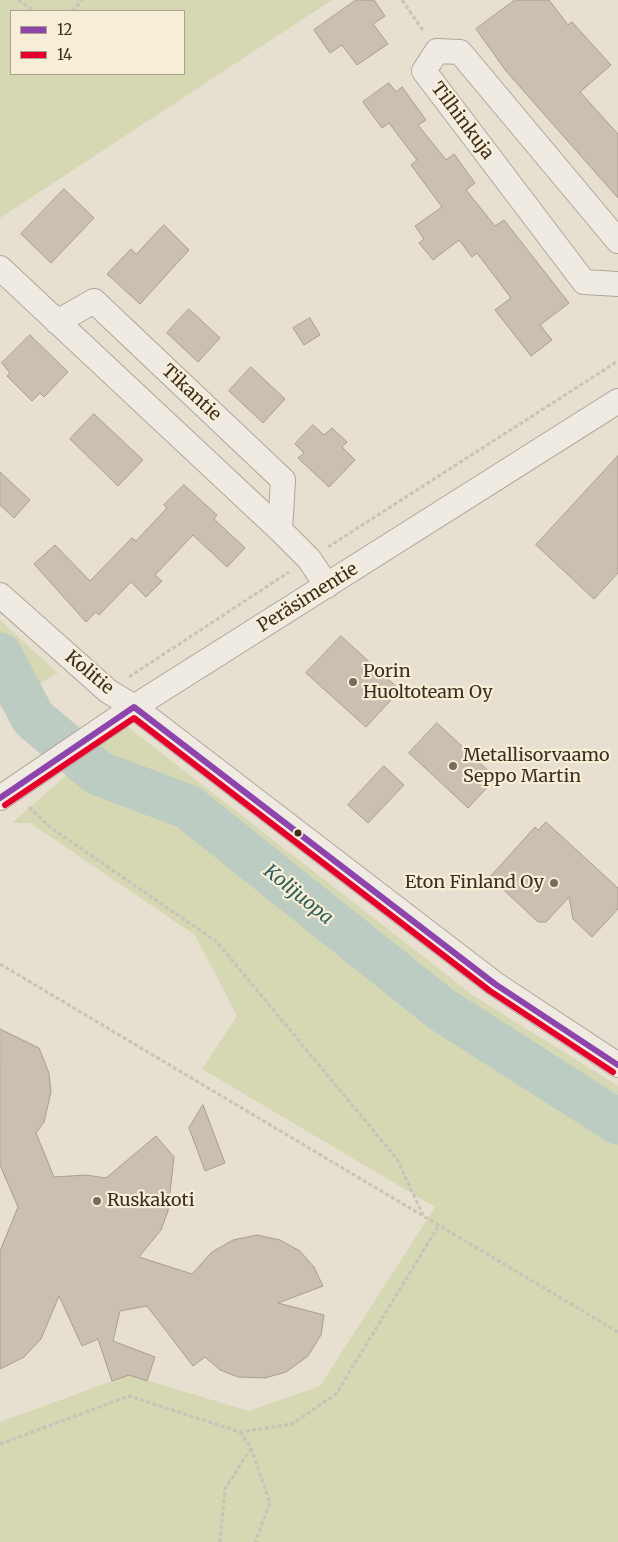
<!DOCTYPE html>
<meta charset="utf-8">
<style>
body{margin:0}
#map{position:relative;width:618px;height:1542px;overflow:hidden;background:#e7e0d1;font-family:Merriweather,serif}
canvas{display:block}
.legend{position:absolute;left:10px;top:10px;width:175px;height:65px;box-sizing:border-box;background:#f7eed8;border:1px solid #ada18e;margin:0;padding:6px 9px;list-style:none;font-size:15px;color:#3d2e20}
.legend li{display:flex;align-items:center;gap:10px;height:25px}
.legend b{width:25px;border:1px solid #ada18e}
</style>
<div id="map">
<canvas width="618" height="1542"></canvas>
<ul class="legend">
<li><b style="height:6px;background:#8e44ad"></b>12</li>
<li><b style="height:6px;background:#e4002b"></b>14</li>
</ul>
</div>
<script>
const c = document.querySelector('canvas').getContext('2d');
c.lineJoin = 'round';
function fill(path, color) { c.fillStyle = color; c.fill(path, 'evenodd'); }
function trace(path, color, width, dash) { c.strokeStyle = color; c.lineWidth = width; c.lineCap = dash ? 'butt' : 'round'; c.setLineDash(dash || []); c.stroke(path); }
function drawText(font, color, halo, rows, align = 'center') {
  c.font = font + ' Merriweather,serif'; c.lineWidth = 4.5; c.setLineDash([]); c.textBaseline = 'middle'; c.strokeStyle = halo; c.fillStyle = color; for (const [text, x, y, turn = 0] of rows) {
    c.save(); c.translate(x, y); c.rotate((+turn || 0) * Math.PI / 180); c.textAlign = isNaN(turn) ? turn : align; if (halo) c.strokeText(text, 0, 0); c.fillText(text, 0, 0); c.restore();
  }
}
fill(new Path2D(`
 M0 0H332L0 218ZM184 11V74H11V11Z
 M0 620 58 673 0 708Z
 M124 724 474 996 618 1086V1542H0V1422L129 1375 249 1411 320 1386 435 1207 202 1069 237 1016 195 935 30 823H12Z`), '#d6d7b3');
trace(new Path2D(`
 M0 655 33 718 98 773 188 807 441 1009 618 1122`), '#bcccc2', 45);
const building = new Path2D(`
 M356 0H374L385 16 373 24 388 44 357 65 342 45 330 53 314 30Z
 M515 0H549L568 25 572 22 611 65 580 92 618 134V198L506 71 476 29Z
 M389 83 396 92 402 87 426 120 418 125 446 160 454 154 475 183 466 190 495 226 504 220 569 303 540 325 552 340 531 356 495 310 511 298 477 253 472 257 459 240 433 260 419 243 424 239 415 226 442 207 411 165 417 160 389 123 382 128 363 102Z
 M64 189 94 218 51 263 21 234Z
 M164 225 189 250 140 304 107 274 131 249 136 254Z
 M189 309 220 338 198 362 167 333Z
 M310 318 320 335 304 345 293 328Z
 M30 335 68 372 44 397 40 393 32 401 7 376 10 373 2 363Z
 M251 367 285 399 263 423 229 391Z
 M94 414 143 460 118 486 70 439Z
 M313 425 324 435 332 428 347 442 342 447 355 460 329 487 298 458 304 453 295 444Z
 M618 456V573L594 599 536 545Z
 M0 472 30 500 14 518 0 505Z
 M184 485 217 515 214 519 245 548 227 567 193 535 155 575 162 581 146 597 131 582 99 615 96 612 86 622 34 564 55 545 90 581 132 538 136 541 167 508 164 505Z
 M341 636 400 690 366 727 306 673Z
 M437 723 496 778 468 808 409 753Z
 M384 766 404 785 368 823 348 805Z
 M546 822 618 888V909L592 937 573 919 569 897 546 922H538L490 877 535 827 538 830Z
 M0 1029 39 1048 49 1073 51 1092 44 1122 36 1133 54 1177 86 1175 106 1178 156 1136 174 1157 168 1211 161 1230 139 1257 192 1274 212 1252 233 1240 257 1235 280 1240 300 1251 314 1267 323 1286 278 1303 324 1315 321 1335 308 1356 286 1372 265 1378 238 1377 220 1370 205 1357 193 1366 147 1306 120 1311 113 1341 155 1357 147 1381 129 1375 112 1381 98 1339 82 1346 59 1296 41 1339 24 1357 0 1369V1251L18 1207 0 1165Z
 M203 1105 225 1163 205 1171 189 1128Z`);
fill(building, '#cbbfb2');
trace(building, '#a89c90', 1);
const minor = new Path2D(`
 M618 241 460 52 437 51 424 71 584 282 618 284
 M0 268 280 530 309 559 327 586
 M57 322 94 301 283 480 280 530
 M0 595 108 691 134 707 495 984 618 1065
 M0 798 134 707 618 401`);
trace(minor, '#ada599', 26);
trace(new Path2D(`
 M18 0 34 11
 M402 0 424 32
 M72 11 82 0
 M328 547 618 361
 M129 677 289 572
 M29 807 51 828 217 942 397 1159 423 1215
 M0 964 618 1332
 M240 1432 251 1448 270 1503 255 1542
 M0 1444 129 1396 240 1432 292 1424 336 1394 439 1225
 M220 1542 225 1489 251 1448`), '#c8c2b9', 3, [4, 2.5]);
trace(minor, '#efebe3', 24);
trace(new Path2D(`
 M0 798 134 707 495 984 618 1065`), '#8e44ad', 6);
trace(new Path2D(`
 M5 805 134 718 490 991 613 1072`), '#e4002b', 6);
for (const [x, y, r, color] of [
 [353,682,5,"#786c5e"],
 [453,766,5,"#786c5e"],
 [298,833,4.5,"#3d2e20"],
 [554,883,5,"#786c5e"],
 [97,1201,5,"#786c5e"]
]) { const dot = new Path2D(); dot.arc(x, y, r, 0, 2 * Math.PI); c.fillStyle = color; c.fill(dot); trace(dot, '#f7eed8', 2); }
drawText('18px', '#3d2e20', '#f7eed8', [
 ["Tilhinkuja",462,121,53],
 ["Tikantie",191,393,43],
 ["Peräsimentie",308,598,-32],
 ["Kolitie",89,673,40]
]);
drawText('18px', '#3d2e20', '#f7eed8', [
 ["Porin",363,672],
 ["Huoltoteam Oy",363,693],
 ["Metallisorvaamo",463,756],
 ["Seppo Martin",463,777],
 ["Eton Finland Oy",544,883,"right"],
 ["Ruskakoti",107,1201]
], 'left');
drawText('italic 19px', '#2f5d5a', '#f7eed8', [
 ["Kolijuopa",298,895,39]
]);
</script>
